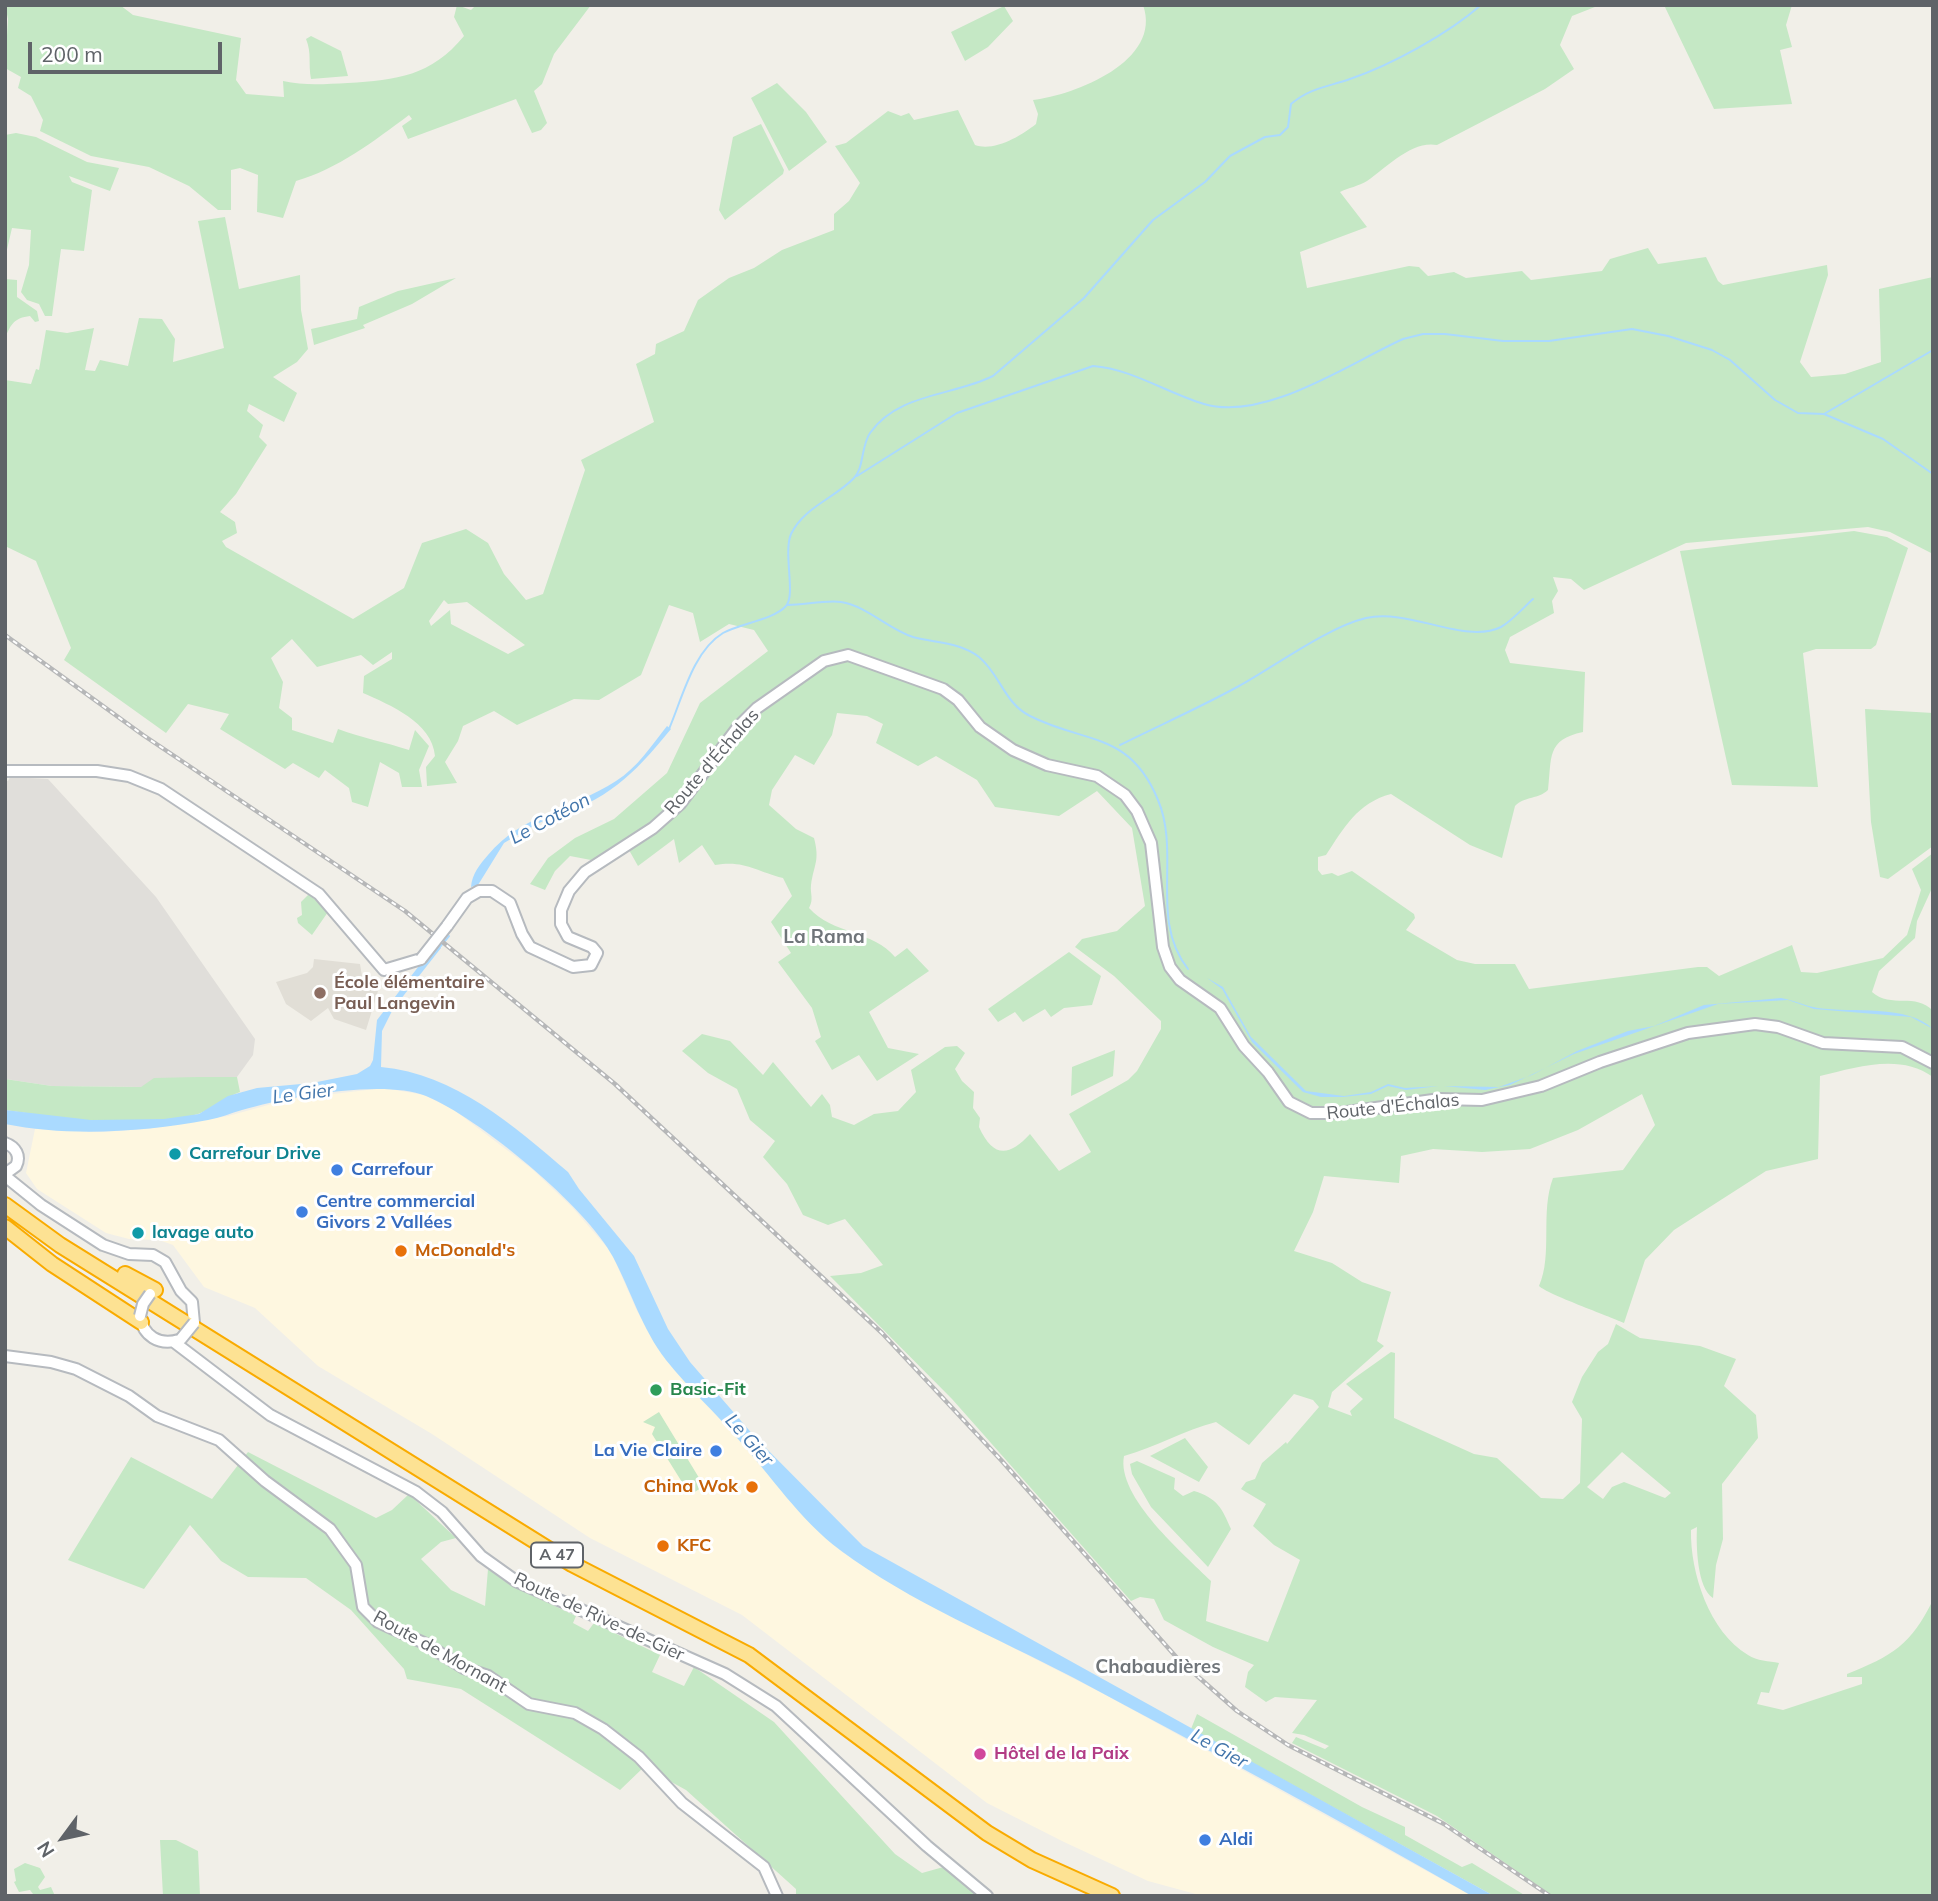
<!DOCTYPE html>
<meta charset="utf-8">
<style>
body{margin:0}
#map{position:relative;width:1938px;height:1901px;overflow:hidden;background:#f1efe8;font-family:Mulish,sans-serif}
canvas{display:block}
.frame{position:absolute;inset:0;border:7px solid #5f6368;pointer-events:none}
.north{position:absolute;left:28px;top:1803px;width:70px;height:70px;-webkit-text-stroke:5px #fff;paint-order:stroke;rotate:237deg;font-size:19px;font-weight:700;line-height:28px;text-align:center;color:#5f6368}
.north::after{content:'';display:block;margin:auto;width:24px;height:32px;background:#5f6368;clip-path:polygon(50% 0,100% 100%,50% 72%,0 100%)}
.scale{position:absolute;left:28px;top:42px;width:194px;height:32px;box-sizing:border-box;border:4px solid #5f6368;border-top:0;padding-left:9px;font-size:21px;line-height:24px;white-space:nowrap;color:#5f6368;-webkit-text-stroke:5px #fff;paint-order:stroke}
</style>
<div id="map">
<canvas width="1938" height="1901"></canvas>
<div class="frame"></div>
<div class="north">N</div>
<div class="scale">200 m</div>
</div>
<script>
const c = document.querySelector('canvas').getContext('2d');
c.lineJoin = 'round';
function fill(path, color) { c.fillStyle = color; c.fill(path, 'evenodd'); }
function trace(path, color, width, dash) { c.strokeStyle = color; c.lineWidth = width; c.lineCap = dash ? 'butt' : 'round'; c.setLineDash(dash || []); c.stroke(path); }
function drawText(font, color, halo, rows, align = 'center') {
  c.font = font + ' Mulish,sans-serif'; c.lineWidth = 6; c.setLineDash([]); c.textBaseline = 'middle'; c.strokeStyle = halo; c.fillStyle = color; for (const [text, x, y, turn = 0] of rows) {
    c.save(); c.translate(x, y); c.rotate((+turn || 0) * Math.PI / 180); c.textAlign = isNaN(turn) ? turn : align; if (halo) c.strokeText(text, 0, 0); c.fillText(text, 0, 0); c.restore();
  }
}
fill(new Path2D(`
 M384 1088 424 1095 454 1110 532 1169 572 1207 611 1252 637 1311 666 1360 842 1552 933 1607 1100 1692 1472 1896H1203L1148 1881 1064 1842 987 1803 742 1615 590 1538 432 1434 318 1366 255 1308 204 1287 173 1245 159 1240 129 1239 106 1233 37 1189 26 1173 35 1129 100 1132 147 1129 228 1116 290 1099Z`), '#fef7e0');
fill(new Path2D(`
 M10 777 48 779 156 897 255 1039 253 1055 237 1077H197L141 1087 52 1086 5 1079V780L8 781Z`), '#e0deda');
fill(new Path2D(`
 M314 959 360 964 363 982 378 991 366 1030 334 1019 328 1008 311 1021 286 1004 276 982 307 973 313 967Z`), '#e1ded6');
fill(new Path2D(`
 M5 5H120L133 15 241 38 236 80 246 94 284 97 283 81C305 86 325 84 348 83 397 80 431 76 464 36L454 17 457 5 471 10 476 5H591L554 54 542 84 534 91 547 123 541 130 532 133 516 99 408 139 402 126 412 119 409 115C374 141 338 169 296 181L283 218 257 212 258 175 240 168 231 170V210H218L189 186 149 167 91 156 40 131 43 120 31 96 18 88 21 77 5 68 8 19Z
 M1143 5H1600L1572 16 1560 45 1574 69 1545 89 1437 145C1412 140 1386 168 1367 181 1359 186 1348 188 1340 192L1367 227 1300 252 1307 288 1409 266 1419 267 1428 276 1454 272 1466 278 1522 271 1531 280 1602 271 1610 259 1648 248 1658 264 1706 257 1718 281 1723 285 1827 265 1828 275 1800 362 1811 377 1845 374 1881 362 1879 289 1933 277V554L1890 532 1868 527 1686 543 1584 590 1571 579 1553 577 1558 591 1552 601 1554 613 1510 637 1505 650 1510 663 1585 672 1583 732C1546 740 1552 757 1548 790 1539 799 1525 796 1515 806L1502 858 1470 845 1391 794C1357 803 1344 828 1326 855L1318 857V870L1322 875 1332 873 1338 876 1352 871 1414 914 1415 918 1406 930 1457 960 1475 964H1515L1529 989 1698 967H1707L1719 976 1792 945 1801 972 1817 973 1883 958 1907 935 1921 890 1912 869 1933 853V886L1917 921 1915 938 1879 971 1872 992C1891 1009 1916 992 1933 1011V1057C1905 1035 1870 1037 1837 1042L1905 1052 1933 1067V1077C1900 1053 1857 1067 1820 1076L1818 1159 1766 1171 1674 1230 1645 1260 1624 1323C1609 1316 1547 1294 1539 1286 1553 1255 1540 1212 1553 1178L1623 1170 1655 1125 1642 1094 1578 1130 1530 1149 1482 1152 1433 1149 1401 1156 1399 1183 1324 1176 1313 1212 1294 1251 1332 1263 1362 1282 1391 1292 1377 1341 1384 1346 1332 1392 1328 1407 1352 1416 1350 1411 1363 1399 1346 1384 1391 1352 1395 1353 1394 1418 1474 1454 1497 1458 1541 1498 1563 1499 1580 1483 1582 1419 1572 1402 1582 1377 1598 1352 1608 1344 1616 1324 1640 1338 1700 1346 1736 1359 1724 1386 1756 1415 1758 1438 1722 1484 1723 1539 1716 1565 1713 1598C1697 1588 1696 1545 1697 1527L1691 1530C1690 1572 1709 1632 1748 1655 1757 1661 1769 1661 1779 1663L1769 1693 1761 1692 1757 1704 1783 1710 1862 1684V1677H1847V1674C1892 1656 1911 1645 1933 1600V1896H1553L1437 1816 1292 1743 1296 1737 1325 1749 1329 1746 1304 1735 1292 1733 1317 1700 1275 1697 1266 1702 1245 1687 1248 1672 1254 1665 1213 1647 1164 1620 1154 1599 1140 1597 1131 1601 952 1399 830 1276 861 1273 883 1265 845 1219 828 1225 803 1215 787 1184 763 1157 775 1141 750 1120 737 1089 708 1073 682 1051 702 1034 730 1041 763 1075 773 1062 811 1107 822 1094 830 1105 832 1117 854 1125 874 1114 898 1111 916 1092 911 1070 945 1047 957 1046 965 1053 955 1069 962 1081 974 1092 973 1108 980 1118 979 1127C993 1158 1009 1157 1030 1134L1059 1171 1091 1152 1069 1114 1128 1080 1137 1071 1161 1029V1021L1114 976 1075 947 1082 939 1117 931 1145 906 1132 828 1097 791 1059 816 995 807 977 780 936 756 918 766 876 743 883 724 867 716 837 713 832 735 814 765 795 755 772 790 769 805 796 829 814 838C820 861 814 864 811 885 810 894 814 899 809 908 832 934 874 931 895 957L907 948 929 971 869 1012 888 1048 919 1054 877 1081 859 1055 832 1070 815 1041 821 1037 812 1008 778 962 791 953 771 922 792 896 783 878C755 871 745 860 715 865L702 845 679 863 674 839 638 866 625 843 591 860 570 856 555 871 545 890 530 884 548 858 575 838 614 819 667 773 700 703 768 651 754 630 729 624 700 642 693 613 669 605 641 675 599 700 574 699 517 725 494 711 463 726 458 741 445 762 457 783 427 786 426 767 435 756C432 722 390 705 363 693L364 676 392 659V652L373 665 361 655 317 667 292 639 271 658 283 682 279 708 292 718V730L333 743 338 729C363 738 384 742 409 750L415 730 429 746 419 770 422 787H402L399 773 380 762 368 807 352 802 349 788 325 770 319 778 293 763 285 769 220 729 229 714 188 704 166 733 64 660 71 648 36 561 5 546V380L31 384 36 369 39 370 46 330 67 333 94 328 85 370 95 371 100 360 128 366 139 318 162 319 175 339 173 362 224 348 198 221 225 217 239 289 300 275 301 310 308 349 297 362 273 377 297 393 284 422 249 404 247 411 263 425 259 437 267 445 236 494 220 512 235 522 237 533 222 541 226 547 353 619 404 588 422 543 466 529 488 543 504 574 526 600 543 594 585 470 581 460 654 422 636 364 655 354 656 344 684 331 698 300 729 278 754 268 782 250 834 230V214L849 201 860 183 835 146 846 143 888 111 901 116 909 113 914 120 958 110 975 145C994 152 1021 136 1036 124L1038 114 1033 100C1075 95 1163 61 1143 5ZM444 600 448 604 467 602 525 645 508 654 451 624 450 610 431 626 429 621ZM1294 1394 1313 1400 1319 1407 1287 1444 1286 1442 1262 1463 1255 1479 1246 1482 1241 1489 1266 1504 1253 1526 1274 1545 1300 1560 1268 1642 1206 1621 1211 1581C1185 1555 1116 1497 1124 1456 1156 1447 1184 1430 1216 1422L1249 1445ZM1622 1452 1671 1493 1665 1498 1624 1482 1612 1487 1603 1499 1587 1487Z
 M1664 5H1792L1786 25 1792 47 1780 50 1792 104 1714 109Z
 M1004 6 1013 21 988 47 965 61 951 32Z
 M311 36 341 51 348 76 311 79C308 63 312 54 306 39Z
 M777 83 806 112 827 142 789 171 751 98Z
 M761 124 784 170 783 174 725 220 719 210 733 137Z
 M16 133 36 137 87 162 119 168 110 191 69 176 72 182 92 190 84 251 61 249 52 316H45L39 304 27 300 21 292 29 265 31 230 12 228 5 258V135Z
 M456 278 412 304 363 325 365 328 314 345 311 329 357 319 359 307 398 291Z
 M5 279 17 280V297L37 311 39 321 35 322 30 316C14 318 11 324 5 338Z
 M1854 531 1887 537 1908 548 1876 645 1871 649H1816L1803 653 1818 787 1732 785 1680 551Z
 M1865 709 1933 713V846L1888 879 1880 877 1871 822Z
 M309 894 328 912 312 935 298 923 297 918 302 915 301 902Z
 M1069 952 1101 976 1092 1005 1064 1008 1051 1017 1045 1009 1023 1022 1015 1012 998 1022 988 1009Z
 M1115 1050 1113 1076 1071 1096 1072 1067Z
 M197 1077H237L240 1092C225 1097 213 1109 198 1114 144 1131 60 1118 5 1110V1079L52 1086 141 1087 154 1078Z
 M659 1412 704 1486 690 1495 652 1434 655 1427 643 1422Z
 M1185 1438 1208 1467 1199 1482 1150 1456Z
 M248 1452 376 1518 392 1510 409 1494 456 1538 441 1542 421 1559 451 1590 485 1606 488 1569 510 1585 576 1616 573 1623 588 1631 594 1623 660 1655 652 1672 684 1686 694 1667 774 1722 895 1854 922 1873 947 1866 978 1896H796V1889L686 1790 644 1767 620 1790 461 1689 407 1679 404 1669 351 1610 306 1578 248 1577 221 1561 190 1525 144 1589 68 1560 131 1457 212 1499Z
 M1137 1461 1175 1478 1174 1489 1183 1496 1194 1491C1217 1498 1222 1508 1231 1529L1208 1567 1151 1507 1132 1474 1130 1464Z
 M1197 1714 1362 1807 1405 1827V1835L1462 1867 1472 1863 1526 1896H1494L1191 1729Z
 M160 1840H176L198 1851 200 1896H163Z
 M25 1863 40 1868 45 1877 38 1887 40 1890 51 1887 55 1896H31L33 1894 30 1890 19 1892 14 1882 16 1881 14 1869Z`), '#c5e8c5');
fill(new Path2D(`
 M667 726 671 729C631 778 609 798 548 821L545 819 504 843 478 885 471 887C472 874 480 864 488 855 522 814 573 809 616 781 637 768 652 745 667 726Z
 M436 944 441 948 393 1009 382 1031 381 1067C455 1074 513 1125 568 1172L579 1189 634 1256 668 1329 690 1362 755 1437 863 1546 1494 1896H1472C1341 1821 1207 1749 1074 1678 996 1637 911 1603 840 1550 800 1520 771 1476 738 1439 715 1412 688 1388 666 1360 642 1329 631 1291 613 1257 588 1208 478 1117 426 1096 382 1079 288 1097 242 1110 231 1113 220 1118 208 1120 145 1132 69 1137 5 1124V1110L91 1120 164 1119 199 1114 228 1096 257 1088 312 1083 357 1074 370 1066 373 1060 377 1020Z
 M1207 978 1223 987 1251 1037 1306 1091 1344 1096 1371 1092 1388 1084 1405 1088 1439 1086 1406 1090 1388 1086 1371 1094 1343 1097H1321L1303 1092 1252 1042 1222 989Z
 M1781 998C1794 1000 1805 1006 1818 1008 1852 1013 1908 1004 1933 1029L1911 1017 1814 1009 1788 1000 1718 1004 1574 1054 1510 1085 1485 1090 1444 1086 1499 1087 1532 1075 1577 1051 1628 1031 1654 1026 1704 1005Z`), '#aadaff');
trace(new Path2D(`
 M1824 414 1883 439 1933 474
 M857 476 957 413 1093 366C1132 369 1167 393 1204 404 1264 422 1348 364 1403 339L1423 334H1445L1503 341H1549L1632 329 1668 336 1712 350 1730 360 1775 400 1798 413 1824 414 1933 350
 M788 605C804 605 825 600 841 602 867 606 888 629 913 637 935 643 960 642 979 657 1000 674 1004 703 1030 716 1085 744 1130 731 1158 800 1181 854 1149 920 1188 969
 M669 729C682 699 693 651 723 633 741 623 773 620 786 606 796 595 783 553 791 534 804 507 835 498 854 478 864 468 861 446 870 433 898 393 953 396 993 376L1084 298 1153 220 1205 182 1230 156 1265 137 1280 135 1288 127 1291 104C1310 88 1327 87 1350 79 1391 65 1448 34 1481 5
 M1120 745C1160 725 1201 707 1239 686 1275 666 1328 627 1366 618 1410 608 1465 645 1501 627 1512 621 1523 608 1533 599
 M525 829 545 819
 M439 948 449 936`), '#aadaff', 2);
const secondary = new Path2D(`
 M5 771H97L129 776 161 789 319 894 384 970 421 959
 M447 926 467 898 479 891H492L510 903 522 934 530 947 573 967 591 965 597 953 592 947 568 937 561 924V910L569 891 585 872 653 828 680 804 738 727 757 708 824 661 848 655 943 689 958 700 980 727 1013 750 1047 765 1097 776 1125 795 1137 811 1151 843 1163 947 1170 967 1180 980 1220 1008 1244 1046 1268 1072 1289 1102 1311 1113H1340L1440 1099 1482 1100 1541 1086 1600 1062 1688 1033 1755 1024 1778 1027 1823 1043 1902 1047 1933 1063
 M5 1143C16 1147 21 1156 16 1166L5 1174
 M5 1176 41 1205 103 1245 129 1254 153 1255 165 1262 181 1291 192 1302 194 1323
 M140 1316C143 1336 159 1346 179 1340
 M174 1342 270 1415 416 1492 442 1512 481 1556 516 1581 725 1674 776 1706 927 1846 987 1896
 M5 1356 51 1362 76 1369 129 1396 157 1416 219 1440 265 1481 330 1529 356 1565 363 1607 378 1622 424 1643 464 1668 488 1676 529 1704 575 1713 603 1729 639 1757 682 1803 764 1867 777 1896`);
const highway = new Path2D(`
 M5 1205 60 1245 572 1564 749 1655 987 1833 1032 1860 1112 1896
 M5 1227 52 1264 141 1322
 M125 1274 155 1290`);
trace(secondary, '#b6babf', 14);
trace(highway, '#f9ab00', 18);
trace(secondary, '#fff', 10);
trace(highway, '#fde293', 14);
const rail = new Path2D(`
 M5 635 143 735 405 911 615 1084 882 1333 1001 1460 1178 1659 1237 1711 1288 1745 1444 1824 1550 1896`);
trace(rail, '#b6b7b8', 4.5);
trace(rail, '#fff', 2, [5]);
const secondaryBridge = new Path2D(`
 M421 959 447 926
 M140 1316 143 1304 150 1294
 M181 1339 194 1323`);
trace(secondaryBridge, '#b6babf', 14, []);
trace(secondaryBridge, '#fff', 10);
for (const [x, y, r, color] of [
 [320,993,7,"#8d6e63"],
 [175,1154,7,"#0f9aa8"],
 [337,1170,7,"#3f7fe0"],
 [302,1212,7,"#3f7fe0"],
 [138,1233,7,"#0f9aa8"],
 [401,1251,7,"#e8710a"],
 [656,1390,7,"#2e9e5b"],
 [716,1451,7,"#3f7fe0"],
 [752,1487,7,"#e8710a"],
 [663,1546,7,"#e8710a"],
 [980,1754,7,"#d1479c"],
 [1205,1840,7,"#3f7fe0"]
]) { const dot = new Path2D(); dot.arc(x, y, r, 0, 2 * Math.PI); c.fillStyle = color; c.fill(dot); trace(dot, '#fff', 2.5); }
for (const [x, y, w] of [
 [557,1555,52]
]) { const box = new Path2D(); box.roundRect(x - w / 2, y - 12.5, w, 25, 5); c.fillStyle = '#fff'; c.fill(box); trace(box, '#5f6368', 2); }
drawText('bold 16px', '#5f6368', null, [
 ["A 47",557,1555]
]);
drawText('18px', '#5f6368', '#fff', [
 ["Route d'Échalas",712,762,-49],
 ["Route d'Échalas",1393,1107,-6],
 ["Route de Rive-de-Gier",599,1617,25],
 ["Route de Mornant",440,1652,29]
]);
drawText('bold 18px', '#785e54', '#fff', [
 ["École élémentaire",334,983],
 ["Paul Langevin",334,1004]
], 'left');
drawText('bold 18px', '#0d838f', '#fff', [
 ["Carrefour Drive",189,1154],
 ["lavage auto",152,1233]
], 'left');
drawText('bold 18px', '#366cbe', '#fff', [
 ["Carrefour",351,1170],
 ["Centre commercial",316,1202],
 ["Givors 2 Vallées",316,1223],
 ["La Vie Claire",702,1451,"right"],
 ["Aldi",1219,1840]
], 'left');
drawText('bold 18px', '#c56008', '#fff', [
 ["McDonald's",415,1251],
 ["China Wok",738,1487,"right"],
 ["KFC",677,1546]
], 'left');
drawText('bold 18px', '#27864d', '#fff', [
 ["Basic-Fit",670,1390]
], 'left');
drawText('bold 18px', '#b23c85', '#fff', [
 ["Hôtel de la Paix",994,1754]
], 'left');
drawText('italic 19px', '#4174aa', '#fff', [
 ["Le Cotéon",550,819,-28],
 ["Le Gier",303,1094,-7],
 ["Le Gier",749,1440,48],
 ["Le Gier",1219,1749,29]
]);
drawText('bold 19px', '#70757a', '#fff', [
 ["La Rama",824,937],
 ["Chabaudières",1158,1667]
]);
</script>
